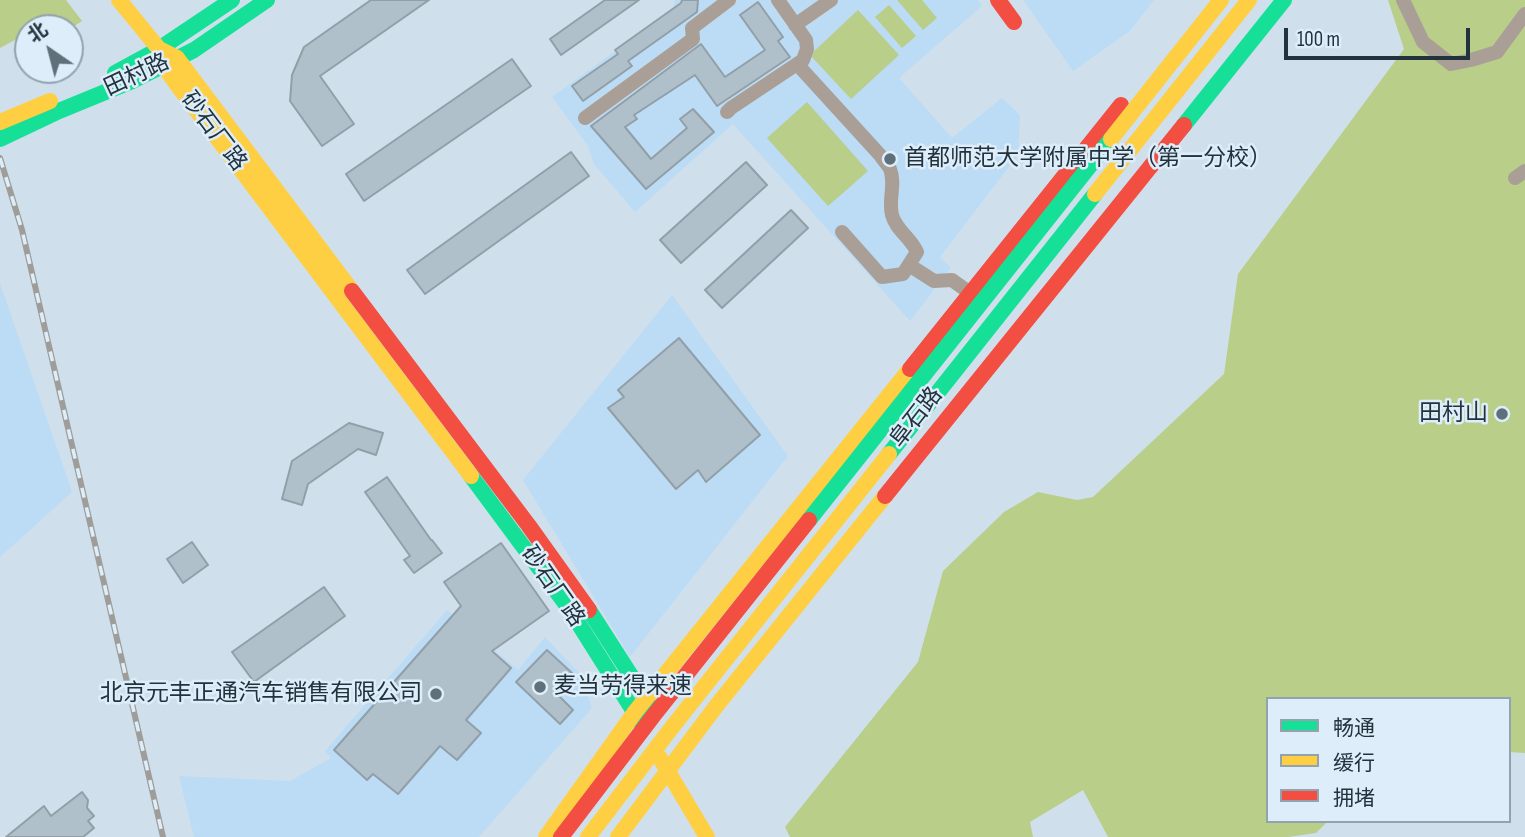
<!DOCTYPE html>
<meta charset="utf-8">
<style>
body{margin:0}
#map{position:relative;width:1525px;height:837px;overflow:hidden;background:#cfe0ec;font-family:"Sofia Sans Condensed","Noto Sans SC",sans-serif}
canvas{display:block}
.legend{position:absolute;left:1266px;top:697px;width:245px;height:126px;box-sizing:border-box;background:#ddedf9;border:2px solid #93a3ae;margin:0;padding:9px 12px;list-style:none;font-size:21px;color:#23333e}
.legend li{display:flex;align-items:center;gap:14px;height:35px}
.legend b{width:35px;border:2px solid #93a3ae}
.north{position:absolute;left:14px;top:14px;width:70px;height:70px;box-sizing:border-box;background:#ddedf9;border:2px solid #93a3ae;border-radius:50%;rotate:325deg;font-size:19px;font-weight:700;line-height:28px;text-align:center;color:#23333e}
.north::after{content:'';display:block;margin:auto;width:24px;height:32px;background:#5f707b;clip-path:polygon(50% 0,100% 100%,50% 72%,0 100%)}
.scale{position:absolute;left:1284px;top:28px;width:186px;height:32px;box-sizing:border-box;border:4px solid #23333e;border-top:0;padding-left:9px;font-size:21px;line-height:24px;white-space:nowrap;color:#23333e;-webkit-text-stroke:5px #ddedf9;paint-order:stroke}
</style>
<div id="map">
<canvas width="1525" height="837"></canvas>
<ul class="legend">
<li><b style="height:9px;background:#16e098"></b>畅通</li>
<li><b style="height:9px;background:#ffcf43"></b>缓行</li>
<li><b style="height:9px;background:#f24e42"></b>拥堵</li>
</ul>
<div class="north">北</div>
<div class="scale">100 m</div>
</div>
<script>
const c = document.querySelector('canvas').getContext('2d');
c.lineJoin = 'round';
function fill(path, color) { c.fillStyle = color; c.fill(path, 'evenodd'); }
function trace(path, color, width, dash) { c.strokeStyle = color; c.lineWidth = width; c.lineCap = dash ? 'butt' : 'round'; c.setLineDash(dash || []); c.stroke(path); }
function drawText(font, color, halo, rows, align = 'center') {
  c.font = font + ' "Sofia Sans Condensed","Noto Sans SC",sans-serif'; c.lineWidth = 5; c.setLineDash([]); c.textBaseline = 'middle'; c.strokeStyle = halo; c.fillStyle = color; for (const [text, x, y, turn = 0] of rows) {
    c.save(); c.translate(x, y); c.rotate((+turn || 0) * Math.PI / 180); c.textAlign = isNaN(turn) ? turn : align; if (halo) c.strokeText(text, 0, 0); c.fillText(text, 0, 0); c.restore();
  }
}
fill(new Path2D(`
 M675 0H978L982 6 899 78 952 138 1002 98 1020 115 1018 155 940 257 951 268 910 321 733 124 635 212 594 164 588 146 552 97 673 9Z
 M1023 0H1154L1130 31 1073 71Z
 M0 283 72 492 0 557Z
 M672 295 788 456 630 657 523 480Z
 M447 610 518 670 545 637 582 676 592 708 479 837H194L179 776 290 781 331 758 325 751Z`), '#bbdcf4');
fill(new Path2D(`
 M0 0H66L82 21 70 29 59 15 36 28H28V33L0 48Z
 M897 0H922L937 18 923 30Z
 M1388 0H1525V753L1509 752V699H1268V821H1328L1316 833 1288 837H1108L1083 790 1030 822 1033 837H790L785 827 918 662 943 571 1004 512 1038 492 1077 500 1093 497 1224 374 1238 274 1404 49Z
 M889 5 916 36 902 48 875 17Z
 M858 10 899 55 851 99 810 55Z
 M807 102 868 171 828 206 767 138Z`), '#b8ce89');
const building = new Path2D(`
 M371 0H429L320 76 354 124 322 146 290 101 292 75 304 47Z
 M605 0H639L561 55 550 39Z
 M682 0H698L697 12 628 61 632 66 583 101 572 86 618 54 615 50 681 3Z
 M758 2 783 37 778 41 790 57 717 106 695 75 634 115 637 119 625 127 651 159 687 128 680 119 693 109 714 132 646 189 591 126 701 44 725 77 765 50 740 15Z
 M512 59 531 86 364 201 346 174Z
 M571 152 589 176 425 294 407 270Z
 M746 162 767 185 681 263 660 240Z
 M791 210 808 228 722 308 705 290Z
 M679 338 760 435 706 482 698 470 676 489 608 408 624 397 618 390Z
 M349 423 383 433 376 455 358 449 308 484 302 505 282 499 292 461Z
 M387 477 431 540H432L442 553 414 573 404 560 410 556 365 492Z
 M192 542 208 565 183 583 167 559Z
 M501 543 549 611 492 651 511 668 466 720 481 733 457 760 440 746 398 794 373 774 367 780 334 750 461 606 444 582Z
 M324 587 345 616 254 682 232 652Z
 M547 650 572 673 554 691 573 710 560 724 516 682Z
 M82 792 88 800 87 808 94 816 88 821 94 828 83 837H6L44 806 51 816Z`);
fill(building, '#b0c0ca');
trace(building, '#919fa9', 2);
trace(new Path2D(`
 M1403 0 1423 42 1451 64 1471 60 1497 52 1525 14
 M795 25 831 0
 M797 64 880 155C883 160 888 165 890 169 896 184 888 200 892 215 896 230 911 238 917 252L903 274 882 277 842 232
 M727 112 731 108 803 60 807 49 806 40 778 0
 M585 118 693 39 692 28 729 0
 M1515 178 1525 171
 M909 265 934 281 952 280 970 293`), '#aa9f96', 14);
trace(new Path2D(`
 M115 73 159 49 232 0
 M1184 125 1284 0
 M0 139 59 111 132 81 194 50 267 0
 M471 476 568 607 643 726
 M589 610 646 699 653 714`), '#16e098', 16);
trace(new Path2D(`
 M119 0 159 49 164 66 175 82 471 476
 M159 49 177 58 352 291
 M0 122 50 101
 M660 758 707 837
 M546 837 635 712 910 369
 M618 837 717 705 885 496`), '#ffcf43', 16);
trace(new Path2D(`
 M998 0 1014 22
 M352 291 529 526 589 610
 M910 369 1121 105
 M885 496 1184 125`), '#f24e42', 16);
const rail = new Path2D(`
 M0 158 22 230 163 837`);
trace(rail, '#9f9d9a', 6);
trace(rail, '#ddedf9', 3.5, [10]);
trace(new Path2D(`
 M889 454 1095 194
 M809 520 1111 139`), '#16e098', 16);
trace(new Path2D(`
 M1111 139 1221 0
 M1095 194 1249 0
 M588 837 673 726 889 454`), '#ffcf43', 16);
trace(new Path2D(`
 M561 837 654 715 809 520`), '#f24e42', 16);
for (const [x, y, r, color] of [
 [890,159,7,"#5f707b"],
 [1502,414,7,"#5f707b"],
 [540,687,7,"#5f707b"],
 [436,694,7,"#5f707b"]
]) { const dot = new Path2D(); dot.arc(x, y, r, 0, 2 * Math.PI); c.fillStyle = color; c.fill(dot); trace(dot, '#ddedf9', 2.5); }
drawText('23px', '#23333e', '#ddedf9', [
 ["田村路",137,76,-25],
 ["砂石厂路",213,132,53],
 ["阜石路",917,418,-52],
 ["砂石厂路",552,587,55]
]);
drawText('23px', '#23333e', '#ddedf9', [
 ["首都师范大学附属中学（第一分校）",904,159],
 ["田村山",1488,414,"right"],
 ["麦当劳得来速",554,687],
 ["北京元丰正通汽车销售有限公司",422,694,"right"]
], 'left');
</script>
